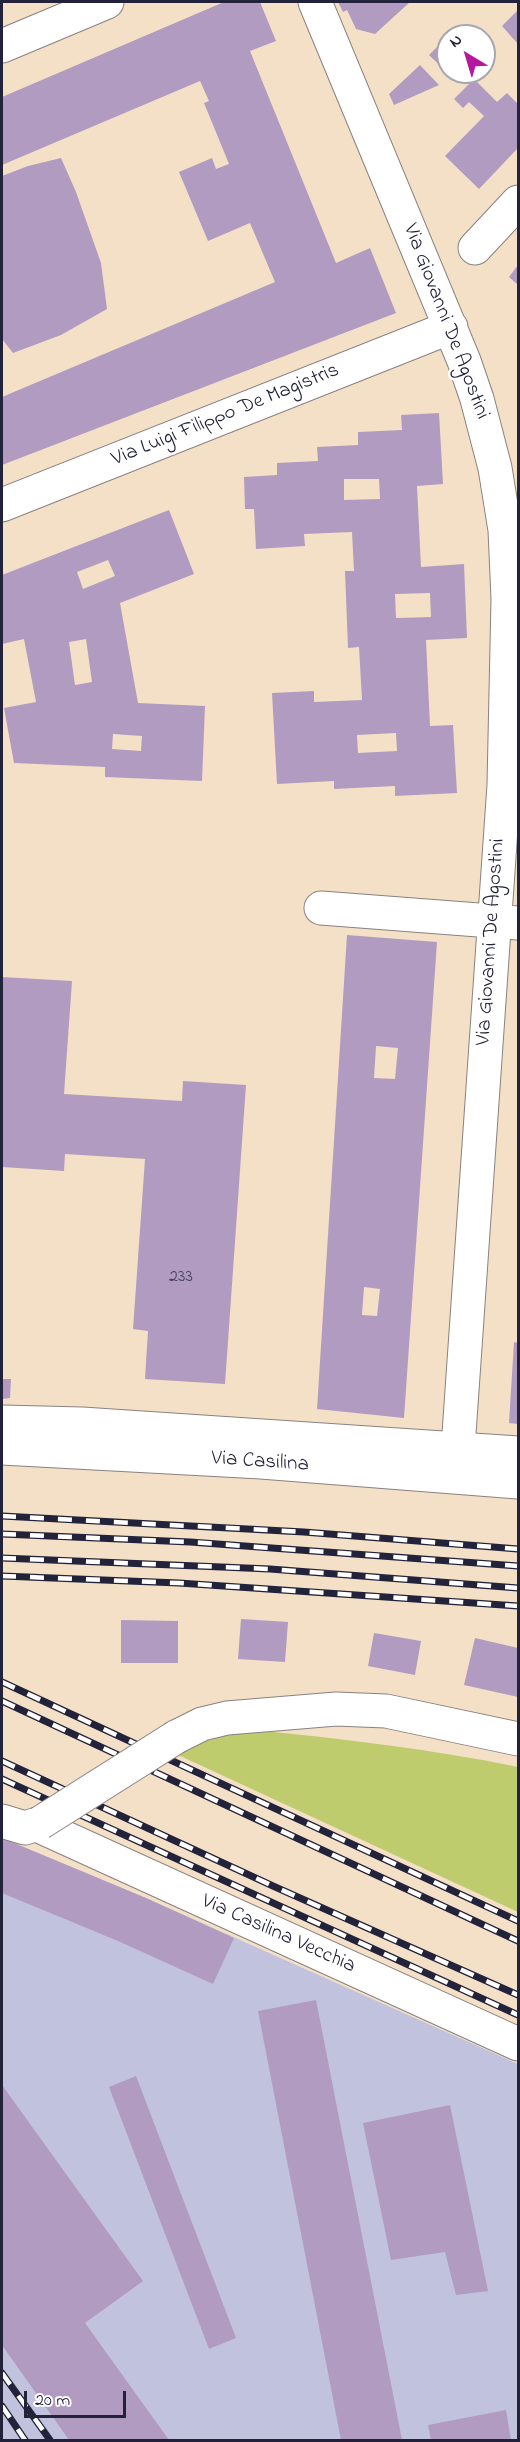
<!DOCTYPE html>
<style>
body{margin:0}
#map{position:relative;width:520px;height:2442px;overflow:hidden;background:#f3e0c6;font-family:"Indie Flower",sans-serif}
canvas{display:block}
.frame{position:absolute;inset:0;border:3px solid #22223b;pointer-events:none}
.north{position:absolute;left:436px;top:24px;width:60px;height:60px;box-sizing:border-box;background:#fff;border:2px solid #a7a7b1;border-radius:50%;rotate:322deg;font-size:16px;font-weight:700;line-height:24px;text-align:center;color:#22223b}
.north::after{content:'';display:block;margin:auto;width:21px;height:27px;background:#b5179e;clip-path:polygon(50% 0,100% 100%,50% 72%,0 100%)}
.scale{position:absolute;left:24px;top:2391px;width:102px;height:27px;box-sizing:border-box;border:3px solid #22223b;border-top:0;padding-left:8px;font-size:18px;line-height:21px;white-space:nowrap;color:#22223b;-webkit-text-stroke:4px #fff;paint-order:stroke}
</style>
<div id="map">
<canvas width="520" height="2442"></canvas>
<div class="frame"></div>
<div class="north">N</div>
<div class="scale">20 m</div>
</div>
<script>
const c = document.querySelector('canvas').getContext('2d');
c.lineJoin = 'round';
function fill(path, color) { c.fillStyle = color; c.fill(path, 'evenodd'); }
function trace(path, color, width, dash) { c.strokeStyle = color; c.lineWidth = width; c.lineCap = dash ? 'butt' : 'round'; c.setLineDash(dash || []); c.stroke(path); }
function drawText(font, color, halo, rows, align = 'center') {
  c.font = font + ' "Indie Flower",sans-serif'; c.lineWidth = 5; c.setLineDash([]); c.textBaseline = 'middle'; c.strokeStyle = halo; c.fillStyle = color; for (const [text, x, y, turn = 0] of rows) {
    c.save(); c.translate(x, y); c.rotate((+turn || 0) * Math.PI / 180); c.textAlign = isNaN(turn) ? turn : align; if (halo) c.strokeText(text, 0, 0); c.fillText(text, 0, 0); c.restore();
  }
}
fill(new Path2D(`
 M2 1838 146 1898 518 2064V2440H2Z`), '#c1c2dd');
fill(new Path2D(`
 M255 1730C344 1739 431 1749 518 1767V1912L176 1754 201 1738Z`), '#becc6e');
fill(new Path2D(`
 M224 2H260L276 41 250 51 336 263 370 248 396 313 2 465V397L275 282 250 223 208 241 179 172 212 158 216 169 229 164 204 103 209 101 200 81 2 165V97Z
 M338 2H410L375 34 356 29 347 10 343 12Z
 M518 10V44L502 26Z
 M448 36V72H468L458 83 429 55Z
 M420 65 439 85 394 105 389 94Z
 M474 79 497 102 507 93 518 104V148L479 189 445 156 484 116 469 102 463 108 454 99Z
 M61 158 76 192 101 263 107 309 61 335 13 353 2 339V176L28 166Z
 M518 265V285L509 277Z
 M439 413 443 484 417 486 421 567 464 564 467 638 426 640 430 726 453 725 457 793 395 796V786L334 789V781L277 784 272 693 314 691V702L362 700 359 647 348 648 345 571H354L352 532 304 534 305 546 256 549 254 509H245L244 477 277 475V463L318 461 317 447 358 445V432L402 430 401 415ZM344 479H379L380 499 344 500ZM430 593 431 617 396 618 395 594ZM396 733 397 751 358 753 357 735Z
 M169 510 194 574 120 603 138 703 205 706 202 781 105 777V767L14 763 4 708 36 702 24 639 2 644V575ZM108 560 115 576 83 589 77 572ZM86 639 92 682 75 685 69 642ZM113 734 142 736 141 751 112 749Z
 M347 935 437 942 404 1418 317 1409ZM376 1046 398 1048 395 1079 374 1078ZM364 1287 380 1289 377 1316 362 1315Z
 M2 977 72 981 64 1094 182 1101 183 1081 246 1085 225 1384 145 1379 148 1331 133 1329 145 1159 65 1154 64 1171 2 1167Z
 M514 1342 518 1343V1424L509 1423Z
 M2 1379H11L10 1398 2 1399Z
 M241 1619 288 1622 285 1662 238 1659Z
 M121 1620 178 1621V1663H121Z
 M374 1633 421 1641 415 1675 368 1666Z
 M475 1638 518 1648V1697L464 1685Z
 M2 1838 146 1898 234 1938 213 1984 118 1941 2 1893Z
 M316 2000 402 2440H341L258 2011Z
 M136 2076 236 2338 209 2349 109 2087Z
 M2 2085 143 2281 85 2323 169 2440H69L2 2345Z
 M450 2105 488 2291 456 2295 445 2252 391 2260 363 2123Z
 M506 2410 511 2440H431L428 2425Z`), '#b29bc1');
const minor = new Path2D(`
 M315 2 464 361 477 399 495 468 505 530 508 599 504 785 458 1448
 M2 46 107 2
 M475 248 518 202
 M2 505 451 327
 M321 908 518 923
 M176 1737 202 1724 227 1718 336 1709 386 1711 518 1739
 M2 1821 25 1828 40 1823
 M37 1825 518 2044`);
const major = new Path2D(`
 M2 1422 82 1424 518 1453
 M2 1448 261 1462 518 1482`);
trace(minor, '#8a8180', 35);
trace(major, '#8a8180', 35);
trace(minor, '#fff', 33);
trace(major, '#fff', 33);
const rail = new Path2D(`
 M2 1516 304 1532 518 1549
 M2 1534 190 1542 518 1566
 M2 1558 270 1569 518 1588
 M2 1576 179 1583 518 1606
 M2 1682 518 1921
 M2 1701 518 1941
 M2 1761 273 1886 518 1995
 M2 1779 518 2015
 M2 2373 50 2440
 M2 2406 25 2440`);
trace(rail, '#22223b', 7);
trace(rail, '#fff', 4.5, [14]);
const minorBridge = new Path2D(`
 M40 1823 176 1737`);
trace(minorBridge, '#8a8180', 35, []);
trace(minorBridge, '#fff', 33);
drawText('18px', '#46405c', null, [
 ["233",181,1278]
]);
drawText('21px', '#22223b', '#fff', [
 ["Via Giovanni De Agostini",445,322,69],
 ["Via Luigi Filippo De Magistris",226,416,-22],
 ["Via Giovanni De Agostini",492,942,-86],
 ["Via Casilina",260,1463,4],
 ["Via Casilina Vecchia",278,1935,24]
]);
</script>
